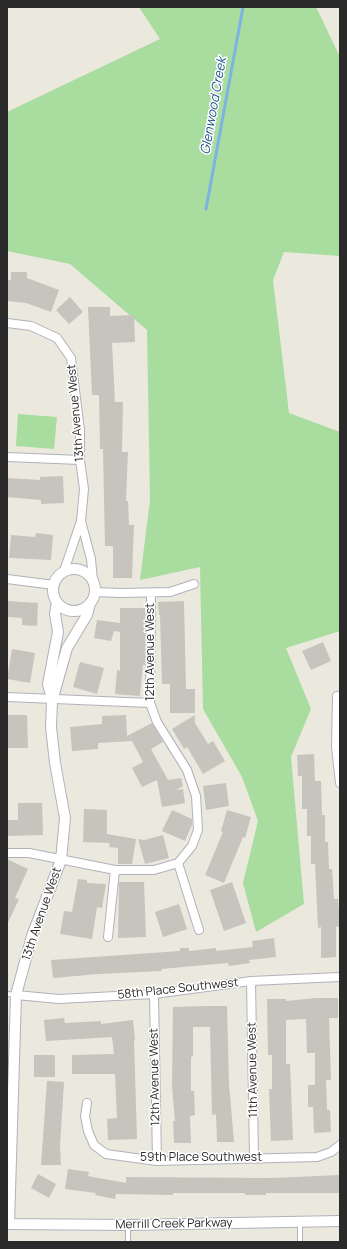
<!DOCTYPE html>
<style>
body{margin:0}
#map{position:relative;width:347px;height:1249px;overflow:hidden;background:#ebe8de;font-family:Manrope,sans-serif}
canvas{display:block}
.frame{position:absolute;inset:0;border:8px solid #2a2a2a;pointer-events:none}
</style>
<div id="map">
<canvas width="347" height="1249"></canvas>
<div class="frame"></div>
</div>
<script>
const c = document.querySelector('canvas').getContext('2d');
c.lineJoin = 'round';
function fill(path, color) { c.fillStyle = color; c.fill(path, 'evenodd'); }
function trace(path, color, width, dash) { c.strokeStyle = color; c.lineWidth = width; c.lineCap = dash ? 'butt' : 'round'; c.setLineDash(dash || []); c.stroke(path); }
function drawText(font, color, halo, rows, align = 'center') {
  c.font = font + ' Manrope,sans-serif'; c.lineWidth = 3; c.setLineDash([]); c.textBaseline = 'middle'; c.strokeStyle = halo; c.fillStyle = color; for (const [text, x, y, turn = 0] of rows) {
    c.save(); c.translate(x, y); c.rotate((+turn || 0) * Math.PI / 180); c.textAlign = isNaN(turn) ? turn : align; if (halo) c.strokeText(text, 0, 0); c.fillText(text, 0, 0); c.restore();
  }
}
fill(new Path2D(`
 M139 7H316L340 57V256L284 252 273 280 289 413 340 432V631L286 648 311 709 291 757 304 904 256 932 243 883 258 821 242 777 203 709 200 567 140 580 150 500 147 330 70 264 7 251V112L160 39Z
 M18 414 57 417 54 449 16 446Z`), '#a9dc9f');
trace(new Path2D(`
 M206 209 243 7`), '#7bb4e3', 3);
fill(new Path2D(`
 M11 272H27V278L59 290 51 312 26 303 7 301V280H11Z
 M70 297 83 312 69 324 56 310Z
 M88 307H110V316L134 315 135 342 112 343 115 402H123L122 452H128L126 501H128L129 525H134L132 578H113V546H105L103 449H100L99 395H92Z
 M63 476 64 503 41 504V500L7 497V478L40 480V477Z
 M36 533 53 535 51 560 9 558 11 535 35 537Z
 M7 601 38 603 37 626 22 625V618L7 617Z
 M184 601 186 689H195V713H170V684H162L160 615H159L158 602Z
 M120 608H145V665H143L140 696 115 694 117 670 120 671V632L114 631 111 641 94 638 97 620 120 623Z
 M323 642 331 661 311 670 302 651Z
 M12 649 35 653 30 683 7 679Z
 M80 662 104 668 97 694 73 687Z
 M7 715H27L28 748H7Z
 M126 715 127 736 152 723 163 742 151 749 168 780 181 778 183 786 176 790 183 789 185 803 162 807 157 780 142 787 132 768 143 762 132 741 98 743V749L72 751 70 727 102 724V716Z
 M195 715V723L208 744 213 741 225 761 203 774 187 747 184 749 172 729Z
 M314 754 315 781H321L322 815H325V842H328L329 869H332L334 899H338L340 926 336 927V957L321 958V927L318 928 315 864H311V836H307V809H302V776H298L297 755Z
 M226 783 229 806 206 810 203 786Z
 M18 803H42L43 835 7 836V820H18Z
 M84 809 107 810V834L136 839 132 864H118V848L109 847 110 843 83 842Z
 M172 810 192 819V825L185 841 162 831Z
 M227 810 251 817 245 838 243 837 224 883 205 875 223 832 221 831Z
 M163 835 169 858 145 864 138 839 144 840Z
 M7 859 28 869 15 898 19 899 7 925Z
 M78 879 87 880V883L106 884 102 908 97 907 92 939 60 934 64 911 72 912Z
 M119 882H144L146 937 118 938Z
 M232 882 246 923 224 931 210 890Z
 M179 904 187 929 163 937 155 912Z
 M274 938 276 957 249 960 250 963 229 966 228 963 161 969 162 971 99 974 53 978 51 960 180 951V948H189V951L216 948V951L253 947 252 941Z
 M316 998H338V1018H329L331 1080H326L327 1110H330L331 1132 314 1133 313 1107H308V1085H315V1053H307L306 1019 286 1020V1064H290L293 1140 271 1141 269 1089H272V1055H268L267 999H286V1001Z
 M208 1006H227L229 1084 234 1142H217L216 1114 212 1115 210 1027H193V1056L191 1057V1091H194L195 1115 190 1116 191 1143H174L173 1121H175L172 1086 173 1007Z
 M64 1018 65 1023 101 1021V1024L133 1020 135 1040H134L137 1139 108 1140 107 1119 117 1118 115 1074H72V1055L114 1054 112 1037 46 1041 44 1020Z
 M34 1055H55V1077H34Z
 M47 1081 64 1082 60 1146 61 1165H41Z
 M68 1169 89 1172 88 1176 126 1183V1177L271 1178 340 1175V1193H266V1195H245V1193H173V1195L116 1194 115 1199 95 1195 96 1193 65 1189Z
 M38 1174 56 1184 49 1198 31 1188Z`), '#c7c4bd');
const service = new Path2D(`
 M7 994 16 995
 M300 1222V1242
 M128 1242V1225`);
const minor = new Path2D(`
 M7 323 31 326 57 338 71 358 80 430V460L84 489 81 521 64 571
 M7 457 80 460
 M81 521 91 559 93 581
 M7 579 54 585
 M95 592 120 593 170 592 194 584
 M151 593 150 703 157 722 187 770 196 796 198 830 192 846 178 863 199 930
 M337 696 336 747 340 783
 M7 697 150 703
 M7 853H29L115 870H154L178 863
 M108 937 115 870
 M251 981 254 1159
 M154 994 157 1161
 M16 995 59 999 154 994 251 981 340 977
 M87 1103 85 1116 88 1131 94 1145 106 1154 157 1161 317 1157 331 1152 340 1145`);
const tertiary = new Path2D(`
 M53 590a21 21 0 1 1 42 0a21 21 0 1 1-42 0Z
 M52 699 48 684 58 632 55 614 57 602
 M7 1224 128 1225 340 1221
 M9 1224 16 995 32 936 61 860 65 818 55 763 51 727 52 701 67 648 87 615 90 603`);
trace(service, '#b1b1bc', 6);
trace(minor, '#b1b1bc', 10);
trace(tertiary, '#b1b1bc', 12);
trace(service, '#fff', 4);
trace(minor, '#fff', 8);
trace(tertiary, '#fff', 10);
drawText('12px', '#2a2a2a', '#fff', [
 ["13th Avenue West",76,413,-95],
 ["12th Avenue West",151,652,-90],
 ["13th Avenue West",42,914,-71],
 ["58th Place Southwest",178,989,-6],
 ["11th Avenue West",253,1070,-91],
 ["12th Avenue West",155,1077,-91],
 ["59th Place Southwest",201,1158],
 ["Merrill Creek Parkway",174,1224,-1]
]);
drawText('italic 13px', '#1a518e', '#fff', [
 ["Glenwood Creek",214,106,-80]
]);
</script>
